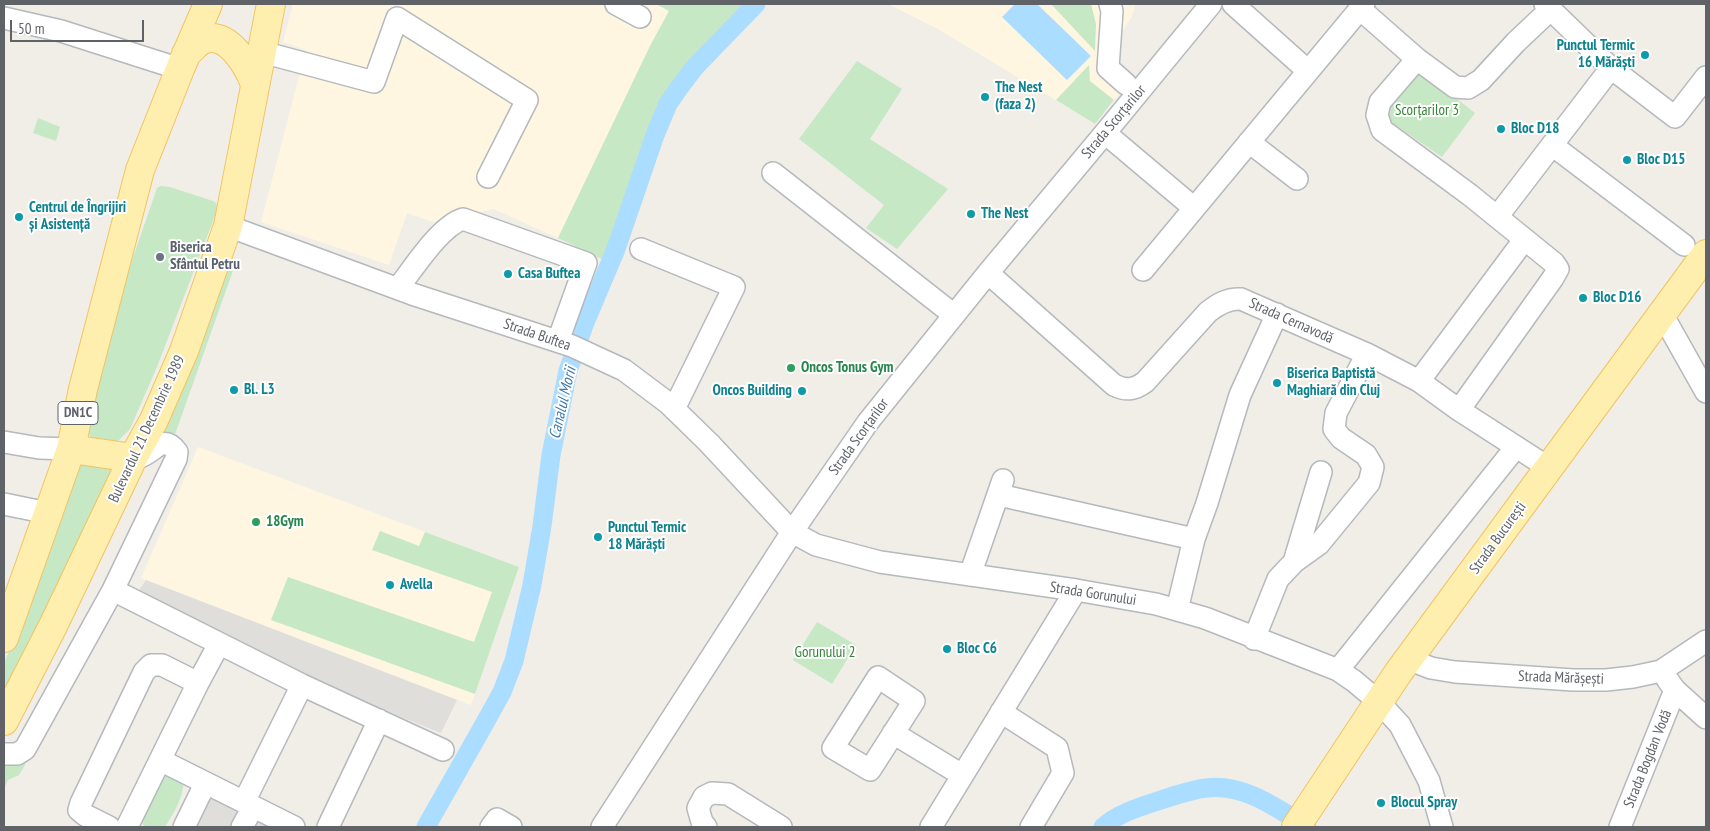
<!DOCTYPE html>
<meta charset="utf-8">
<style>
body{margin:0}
#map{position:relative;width:1710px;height:831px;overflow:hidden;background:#f1eee8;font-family:"PT Sans Narrow",sans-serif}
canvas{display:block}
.frame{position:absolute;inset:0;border:5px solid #5f6368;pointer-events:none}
.scale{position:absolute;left:10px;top:20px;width:134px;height:22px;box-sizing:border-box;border:2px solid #5f6368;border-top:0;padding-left:6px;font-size:15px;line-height:18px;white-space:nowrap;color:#5f6368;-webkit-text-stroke:4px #fff;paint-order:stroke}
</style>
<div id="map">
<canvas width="1710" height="831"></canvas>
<div class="frame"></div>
<div class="scale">50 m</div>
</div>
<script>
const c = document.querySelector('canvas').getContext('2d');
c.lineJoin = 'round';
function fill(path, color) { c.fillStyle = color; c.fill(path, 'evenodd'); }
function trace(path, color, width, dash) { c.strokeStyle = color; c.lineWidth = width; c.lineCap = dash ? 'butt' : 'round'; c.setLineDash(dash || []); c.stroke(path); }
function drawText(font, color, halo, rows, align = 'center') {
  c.font = font + ' "PT Sans Narrow",sans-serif'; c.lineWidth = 4; c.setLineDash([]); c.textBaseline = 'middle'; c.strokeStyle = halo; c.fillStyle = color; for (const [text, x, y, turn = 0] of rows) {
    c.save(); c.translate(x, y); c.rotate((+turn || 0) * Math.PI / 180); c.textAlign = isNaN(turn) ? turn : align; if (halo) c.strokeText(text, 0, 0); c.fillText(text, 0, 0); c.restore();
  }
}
fill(new Path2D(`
 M293 4H656L669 11 650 46 558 238 494 209 433 222 407 213 389 265 261 222 306 50 283 42Z
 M888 4H1136L1131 18 1119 37 1116 50 1119 64 1134 76 1095 124 938 29Z
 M198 447 519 567 471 705 141 578Z`), '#fef6e0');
fill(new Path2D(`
 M146 580 457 700 441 733 301 677 136 595Z
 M212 792 283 827H196Z`), '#e0deda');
fill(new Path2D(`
 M656 4H748L690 67 663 102 606 261 558 238 650 46 669 11Z
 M1051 4H1091L1096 24 1095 51Z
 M857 61 902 89 870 139 948 189 897 249 866 228 884 205 799 139Z
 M1089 65 1090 81 1114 100 1095 124 1056 100Z
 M1420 70 1475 113 1442 157 1382 116Z
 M38 118 60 127 56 141 33 133Z
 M161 186 170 187 213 201 216 203 218 208 157 367 130 429 116 443C101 443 91 445 87 428L114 312 157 188Z
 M222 262 235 265 173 440 155 437Z
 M80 458 123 466 4 698V663L27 611Z
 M380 531 419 546 425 532 519 567 475 694 271 620 288 577 474 642 492 592 372 550Z
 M817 622 856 645 832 684 793 660Z
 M12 759 26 763 19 775 8 780 4 789V763Z
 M166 775 184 781C182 800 175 811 165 827H145L142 823 143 814 162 778Z`), '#c6e8c5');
fill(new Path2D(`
 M1015 4H1037L1091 56 1067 80 1002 17Z`), '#adf');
trace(new Path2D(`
 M426 827 486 721 502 692 514 661 532 585 542 526 551 455 568 371 584 325 616 249 655 135 668 104 679 88 695 67 756 4
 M1103 827C1117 814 1139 807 1158 801 1173 796 1190 790 1206 788 1243 783 1277 808 1307 827`), '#adf', 19);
const minor = new Path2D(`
 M616 4 640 17
 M1110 4 1112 11 1108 68 1126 84
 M1233 4 1308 71
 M1545 4 1611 68 1675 117 1706 77
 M1360 9 1417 59 1455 87 1468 88 1481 80 1516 42 1551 9
 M4 18 61 31 180 69
 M262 52 374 82 397 18 527 100 488 177
 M1417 59 1380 102 1377 115 1382 130 1470 195 1554 263 1558 269 1553 278 1459 410
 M1105 133 1194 208
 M1249 142 1297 179
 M1552 145 1684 245
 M773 173 954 315
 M1497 217 1611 68
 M228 226 412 294 572 346 624 370 668 403 709 443 792 532 816 545 880 562 1076 590 1156 604 1205 618 1338 670 1354 681 1379 702 1400 725 1429 781 1442 827
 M641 249 734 287 674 409
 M1143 270 1364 4
 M988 273 1114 385C1126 391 1134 390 1145 382L1208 312C1218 304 1228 298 1241 299L1367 354 1419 381 1459 410 1549 468
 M398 288C413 269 440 226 463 219L586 263 558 341
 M1662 314 1706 392
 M1419 381 1524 240
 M4 442 39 448 71 449
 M999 495 1194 539
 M4 504 48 513
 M1294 562 1321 472
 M970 575 1003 480
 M113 590 302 685 443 750
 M1177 610 1194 539 1207 503 1240 395 1277 314
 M1254 639 1278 579 1294 562 1319 544 1369 483 1373 467 1366 455 1341 438 1334 429 1336 413 1367 354
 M1408 659 1431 668 1455 672 1573 680H1606L1633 677 1661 671 1706 641
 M1338 670 1516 447
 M878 677 914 701 870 770 833 748Z
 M1667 679 1675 690 1706 718
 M1001 712 1057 748 1063 773 1031 827
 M893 733 962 775
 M4 754H17L25 749 113 590 176 459 177 452C161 430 153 458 133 458
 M160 760 294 827
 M244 802 302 685
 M109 827 85 815 79 810 81 803 144 672 151 665H162L198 683
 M127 827 198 683 219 644
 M184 827 205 784
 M242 827 253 807
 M328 827 379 720
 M491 827 497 819 511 827
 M602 827 792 532 868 422 988 273 1105 133 1211 4
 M706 827 702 822 698 808 704 797 712 793 728 794 781 827
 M931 827 1076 590
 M1620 827 1675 690`);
const major = new Path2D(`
 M186 54C192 49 198 41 205 39 229 32 248 66 255 84
 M71 449 133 458
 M4 638 71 449 83 389 140 170 180 69 208 4
 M4 721 53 626 133 458 154 420 184 351 228 226 271 4
 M1296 827 1398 673 1706 254`);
trace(minor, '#b5b8bc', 24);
trace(major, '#f2c360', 30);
trace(minor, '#fff', 21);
trace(major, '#ffefaf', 28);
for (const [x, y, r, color] of [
 [1645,55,5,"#0f9aa8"],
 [985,97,5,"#0f9aa8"],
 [1501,129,5,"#0f9aa8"],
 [1627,160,5,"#0f9aa8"],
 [971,214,5,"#0f9aa8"],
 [19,217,5,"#0f9aa8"],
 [160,257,5,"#6b7280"],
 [508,274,5,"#0f9aa8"],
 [1583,298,5,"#0f9aa8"],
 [791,368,5,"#2e9e5b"],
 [1277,383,5,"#0f9aa8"],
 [234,390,5,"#0f9aa8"],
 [802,391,5,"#0f9aa8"],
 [256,522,5,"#2e9e5b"],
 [598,537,5,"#0f9aa8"],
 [390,585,5,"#0f9aa8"],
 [947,649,5,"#0f9aa8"],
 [1381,803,5,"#0f9aa8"]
]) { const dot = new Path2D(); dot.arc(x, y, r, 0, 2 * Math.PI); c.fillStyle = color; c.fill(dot); trace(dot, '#fff', 2); }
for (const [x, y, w] of [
 [78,413,40]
]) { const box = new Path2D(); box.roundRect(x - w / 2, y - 11.5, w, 23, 4); c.fillStyle = '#fff'; c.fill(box); trace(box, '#5f6368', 1); }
drawText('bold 14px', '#5f6368', null, [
 ["DN1C",78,413]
]);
drawText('bold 15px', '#0d838f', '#fff', [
 ["Punctul Termic",1635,46,"right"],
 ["16 Mărăști",1635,63,"right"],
 ["The Nest",995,88],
 ["(faza 2)",995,105],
 ["Bloc D18",1511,129],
 ["Bloc D15",1637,160],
 ["Centrul de Îngrijiri",29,208],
 ["și Asistență",29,225],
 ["The Nest",981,214],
 ["Casa Buftea",518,274],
 ["Bloc D16",1593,298],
 ["Biserica Baptistă",1287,374],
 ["Maghiară din Cluj",1287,391],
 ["Bl. L3",244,390],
 ["Oncos Building",792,391,"right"],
 ["Punctul Termic",608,528],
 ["18 Mărăști",608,545],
 ["Avella",400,585],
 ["Bloc C6",957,649],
 ["Blocul Spray",1391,803]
], 'left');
drawText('15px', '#348234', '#fff', [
 ["Scorțarilor 3",1427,111],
 ["Gorunului 2",825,653]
]);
drawText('15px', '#5f6368', '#fff', [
 ["Strada Scorțarilor",1114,122,-50],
 ["Strada Cernavodă",1291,321,24],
 ["Strada Buftea",537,335,19],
 ["Bulevardul 21 Decembrie 1989",147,429,-65],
 ["Strada Scorțarilor",859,437,-54],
 ["Strada București",1498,538,-54],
 ["Strada Gorunului",1093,594,9],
 ["Strada Mărășești",1561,678,2],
 ["Strada Bogdan Vodă",1648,759,-68]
]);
drawText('bold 15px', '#5b616d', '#fff', [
 ["Biserica",170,248],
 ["Sfântul Petru",170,265]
], 'left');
drawText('bold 15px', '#27864d', '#fff', [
 ["Oncos Tonus Gym",801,368],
 ["18Gym",266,522]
], 'left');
drawText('italic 16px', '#4179aa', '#fff', [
 ["Canalul Morii",563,403,-77]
]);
</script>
